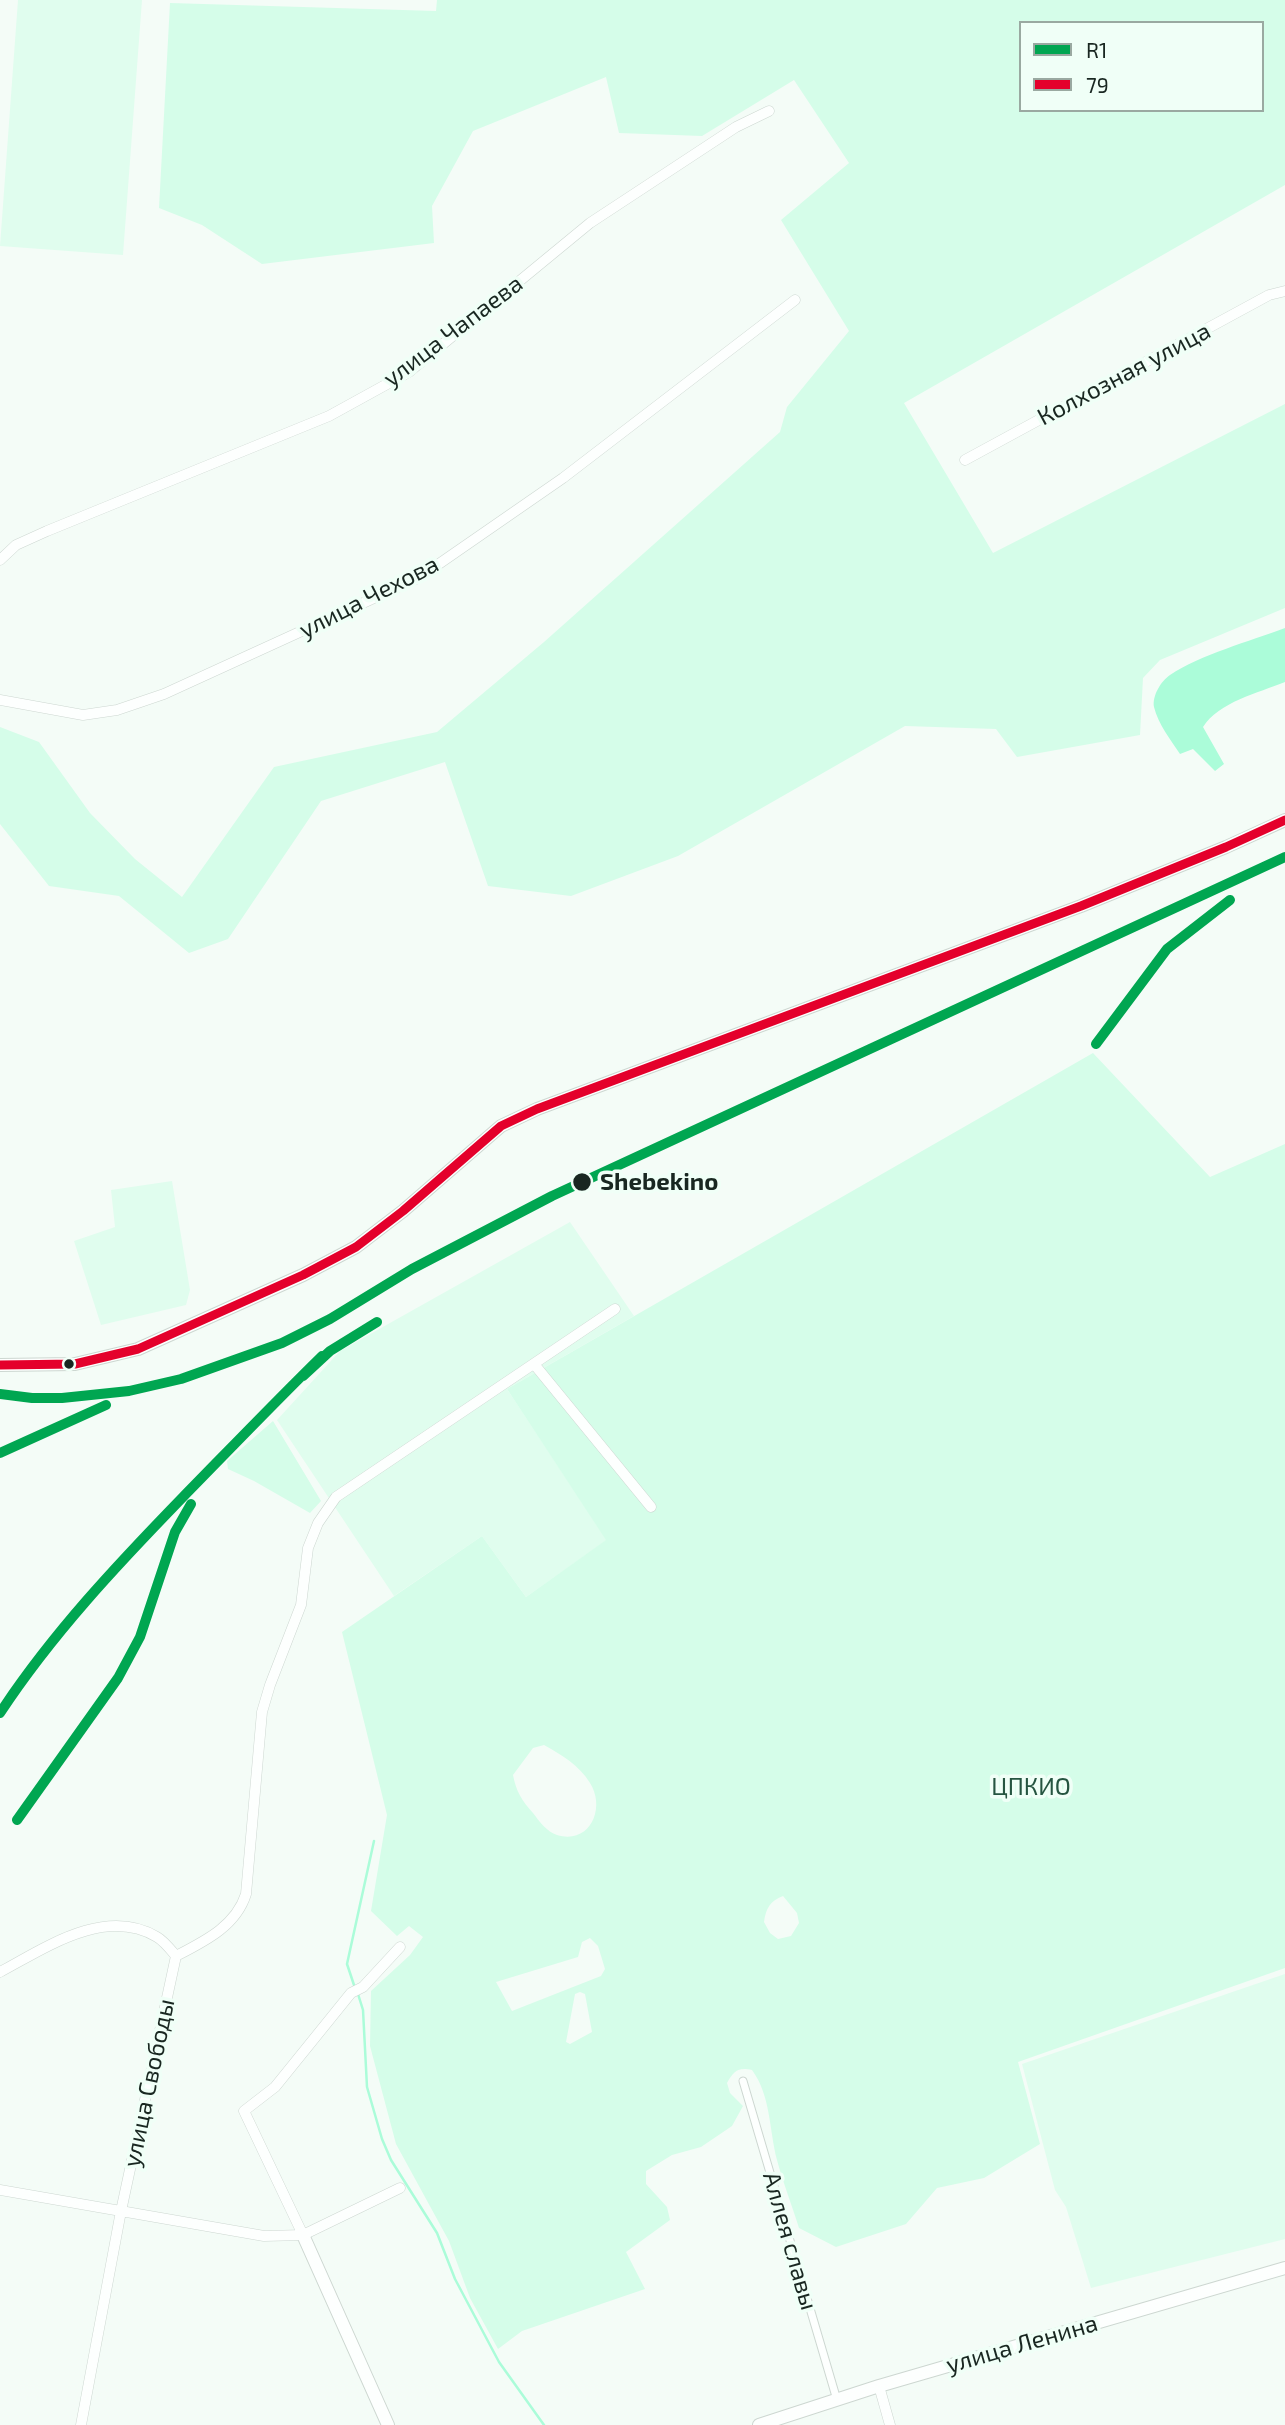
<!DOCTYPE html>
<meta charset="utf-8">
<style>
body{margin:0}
#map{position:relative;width:1285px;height:2425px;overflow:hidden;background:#f4fcf7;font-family:"Exo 2",sans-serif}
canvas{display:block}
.legend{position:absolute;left:1019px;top:21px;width:245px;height:91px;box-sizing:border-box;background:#f0fff7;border:2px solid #9aa9a1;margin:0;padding:9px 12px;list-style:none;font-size:21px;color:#192721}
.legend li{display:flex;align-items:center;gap:14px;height:35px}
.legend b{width:35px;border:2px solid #9aa9a1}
</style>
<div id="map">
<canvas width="1285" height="2425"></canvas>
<ul class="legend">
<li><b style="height:9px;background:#00a651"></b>R1</li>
<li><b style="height:9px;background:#e4002b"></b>79</li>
</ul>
</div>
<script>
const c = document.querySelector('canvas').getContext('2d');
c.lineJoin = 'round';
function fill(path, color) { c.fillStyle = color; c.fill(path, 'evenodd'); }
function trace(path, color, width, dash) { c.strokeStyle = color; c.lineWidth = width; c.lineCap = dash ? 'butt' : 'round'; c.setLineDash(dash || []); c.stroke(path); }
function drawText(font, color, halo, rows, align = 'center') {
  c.font = font + ' "Exo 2",sans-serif'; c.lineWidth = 7; c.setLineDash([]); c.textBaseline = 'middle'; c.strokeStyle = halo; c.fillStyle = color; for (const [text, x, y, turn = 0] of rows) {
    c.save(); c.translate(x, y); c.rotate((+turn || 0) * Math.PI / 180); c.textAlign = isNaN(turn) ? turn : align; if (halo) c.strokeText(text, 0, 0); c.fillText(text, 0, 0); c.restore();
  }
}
fill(new Path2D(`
 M18 0H142L123 255 0 246Z
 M172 1181 190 1290 186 1305 101 1325 74 1241 115 1227 111 1190Z
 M570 1222 634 1316 507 1389 607 1540 526 1597 482 1536 394 1596 277 1420 340 1351Z
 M1285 1974V2239L1091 2288 1066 2207 1055 2190 1022 2064Z`), '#e0fdee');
fill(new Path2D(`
 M437 0H1285V185L904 403 993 553 1285 404V608L1160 660 1143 678 1140 735 1017 757 996 729 905 726 678 856 571 896 488 886 445 762 321 801 228 939 189 953 119 896 49 886 0 824V727L39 742 90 813 135 859 182 897 274 767 437 732 544 642 780 432 787 407 849 331 781 220 849 163 794 80 702 136 619 133 606 77 473 131 432 206 434 243 262 264 202 225 159 208 170 3 436 11ZM1021 23H1262V110H1021Z
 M1093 1053 1210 1177 1285 1144V1968L1018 2062 1040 2144 984 2178 937 2188 906 2224 836 2247 799 2228C792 2205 783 2183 777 2160 769 2129 771 2096 752 2070 739 2067 734 2070 727 2083L730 2093 743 2106 732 2126 701 2147 672 2155 646 2171V2184L667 2207 670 2220 626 2252 645 2289 522 2331 498 2349 470 2298 449 2241 396 2144 370 2046 371 1991 410 1955 423 1937 409 1926 397 1936 371 1911 387 1815 342 1632 482 1536 526 1597 606 1540 507 1389ZM544 1745C562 1755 579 1765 590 1783 606 1808 590 1845 557 1835 547 1832 539 1821 533 1813 522 1801 516 1791 513 1775L533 1748ZM783 1896 797 1913 799 1923 791 1936 778 1939 770 1933 764 1922C766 1908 770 1901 783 1896ZM590 1938 598 1946 605 1969 601 1976 512 2011 496 1982 578 1957 582 1942ZM580 1992 585 1994 592 2032 570 2044 566 2042 575 1994Z
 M273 1421 321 1501 310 1513 254 1481 228 1469 227 1461Z`), '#d5fde9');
fill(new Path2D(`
 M1285 628V682C1258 693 1219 702 1203 727L1224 764 1215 771 1193 749 1180 754C1171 740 1158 724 1154 707 1152 696 1161 681 1170 675 1200 655 1250 641 1285 628Z`), '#abfcd9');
trace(new Path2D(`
 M355 1988 347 1964 374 1841
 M358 1994 363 2010 367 2087 382 2139 391 2160 437 2233 455 2279 499 2362 544 2425`), '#abfcd9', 2.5);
const pedestrian = new Path2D(`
 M743 2081 837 2400`);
const minor = new Path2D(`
 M965 460 1269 295 1285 291
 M0 560 16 545 47 531 329 416 409 372 590 223 736 127 769 111
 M0 700 83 715 117 710 164 694 420 577 563 478 795 300
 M534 1364 651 1507
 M0 1972C45 1948 105 1906 157 1937 164 1941 171 1950 176 1956 205 1941 236 1926 246 1894L262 1712 270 1685 301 1605 308 1548 318 1523 336 1497 615 1309
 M0 2190 264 2236 303 2235 400 2188
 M303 2235 244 2111 275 2087 351 1993 363 1987 400 1947
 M879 2386 890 2425
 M81 2425 121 2211 176 1956`);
const tertiary = new Path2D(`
 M0 1365 75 1364 138 1349 303 1275 356 1247 403 1211 501 1126 537 1109 1081 906 1226 847 1285 820
 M303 2235 388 2425
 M759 2425 879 2386 1285 2268`);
trace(pedestrian, '#cdd7d1', 9);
trace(minor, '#cdd7d1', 11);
trace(tertiary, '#cdd7d1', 14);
trace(pedestrian, '#fdfffe', 7);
trace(minor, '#fdfffe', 10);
trace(tertiary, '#fdfffe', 12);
trace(new Path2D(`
 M0 1365 75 1364 138 1349 303 1275 356 1247 403 1211 501 1126 537 1109 1081 906 1226 847 1285 820`), '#e4002b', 9);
trace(new Path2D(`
 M1096 1044 1167 949 1230 900
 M303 1376 330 1351 377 1322
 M0 1394 32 1398H62L129 1391 181 1379 282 1343 330 1319 412 1269 552 1196 1285 857
 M0 1453 106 1405
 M0 1713C52 1634 117 1565 183 1497 229 1450 275 1402 322 1356
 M17 1820 118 1678 140 1637 175 1532 191 1504`), '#00a651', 10);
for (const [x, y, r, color] of [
 [582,1182,10,"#192721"],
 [69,1364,6,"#192721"]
]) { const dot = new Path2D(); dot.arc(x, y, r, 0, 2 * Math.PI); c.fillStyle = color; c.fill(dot); trace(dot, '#f0fff7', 2.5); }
drawText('24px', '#192721', '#f0fff7', [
 ["улица Чапаева",453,331,-37],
 ["Колхозная улица",1124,374,-28],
 ["улица Чехова",369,597,-27],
 ["улица Свободы",149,2083,-78],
 ["Аллея славы",790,2241,74],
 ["улица Ленина",1022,2344,-16]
]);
drawText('bold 24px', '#192721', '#f0fff7', [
 ["Shebekino",600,1182]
], 'left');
drawText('24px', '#265541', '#f0fff7', [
 ["ЦПКИО",1031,1787]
]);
</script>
